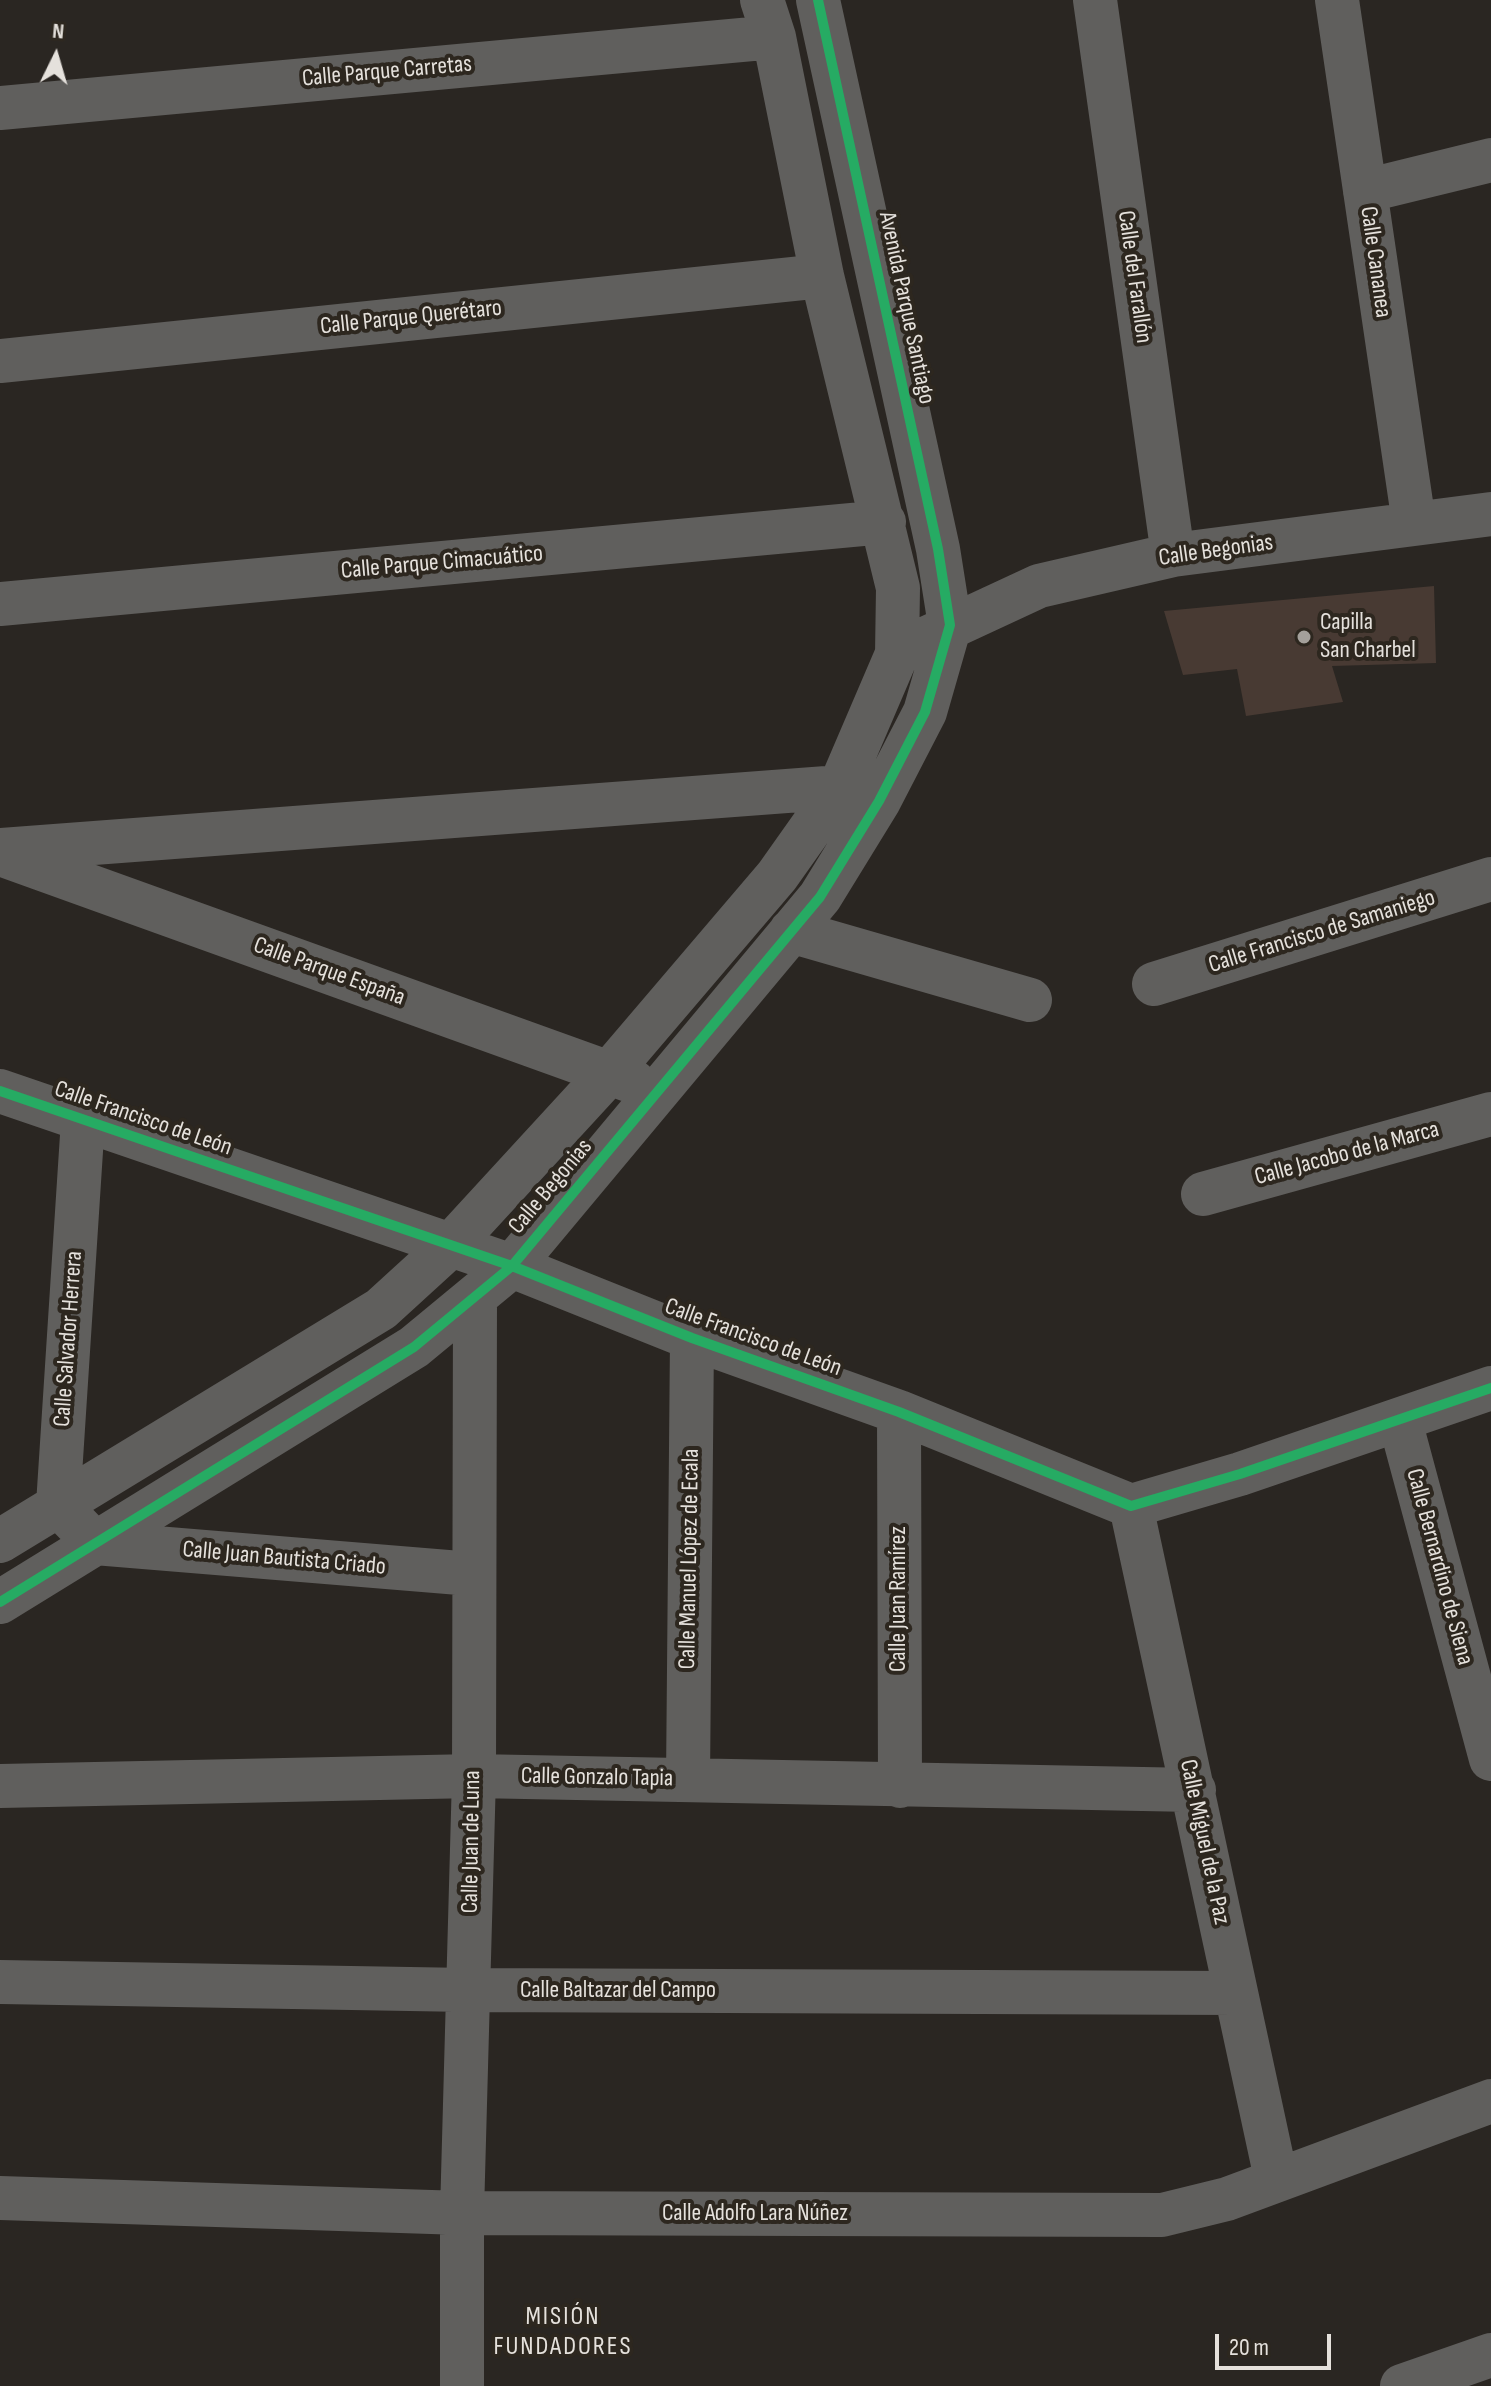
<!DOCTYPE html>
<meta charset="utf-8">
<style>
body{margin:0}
#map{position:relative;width:1491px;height:2386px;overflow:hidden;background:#2a2622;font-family:"Sofia Sans Condensed",sans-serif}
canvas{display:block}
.north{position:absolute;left:16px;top:16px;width:80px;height:80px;-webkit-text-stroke:6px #2d271f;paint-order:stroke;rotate:5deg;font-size:22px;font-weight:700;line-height:32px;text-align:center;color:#e5e1dc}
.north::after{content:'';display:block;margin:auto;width:28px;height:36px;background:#e5e1dc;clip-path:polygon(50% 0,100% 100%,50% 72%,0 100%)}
.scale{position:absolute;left:1215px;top:2334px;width:116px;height:36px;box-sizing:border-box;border:4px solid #e5e1dc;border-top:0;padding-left:10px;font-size:24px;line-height:28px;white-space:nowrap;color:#e5e1dc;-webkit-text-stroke:6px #2d271f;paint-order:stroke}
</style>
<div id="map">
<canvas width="1491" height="2386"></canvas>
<div class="north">N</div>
<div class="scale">20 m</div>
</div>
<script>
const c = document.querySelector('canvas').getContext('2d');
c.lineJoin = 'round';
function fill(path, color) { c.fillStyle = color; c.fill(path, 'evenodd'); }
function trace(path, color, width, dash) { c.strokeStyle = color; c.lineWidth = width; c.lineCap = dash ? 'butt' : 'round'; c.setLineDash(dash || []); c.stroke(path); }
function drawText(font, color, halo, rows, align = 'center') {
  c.font = font + ' "Sofia Sans Condensed",sans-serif'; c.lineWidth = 8; c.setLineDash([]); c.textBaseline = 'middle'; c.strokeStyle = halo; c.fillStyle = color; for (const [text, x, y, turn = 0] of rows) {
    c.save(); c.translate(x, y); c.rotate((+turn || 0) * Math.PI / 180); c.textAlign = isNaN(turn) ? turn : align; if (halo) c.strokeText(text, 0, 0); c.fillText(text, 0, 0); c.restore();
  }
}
fill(new Path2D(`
 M1434 586 1436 663 1332 666 1343 702 1246 716 1237 669 1183 675 1164 611Z`), '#483a33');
trace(new Path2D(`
 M1095 0 1173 555
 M1337 0 1414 523
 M0 108 774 37
 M1365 191 1491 160
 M0 361 822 276
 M0 604 884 522
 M927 638 1039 586 1173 555 1491 514
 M0 850 840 787
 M6 856 634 1082
 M791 931 1030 1000
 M1154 984 1491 879
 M0 1091 512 1266 692 1338 899 1412 1131 1506 1240 1474 1491 1388
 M83 1120 58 1505 95 1543 472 1574
 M1203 1194 1491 1114
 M899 1412 900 1786
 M1400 1421 1491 1759
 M1131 1506 1276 2178
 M0 1541 381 1309 450 1246 609 1073 777 876 840 787 897 654 898 588 822 276 774 37 762 0
 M0 1602 414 1347 512 1266 820 897 879 801 925 712 950 625 938 549 818 0
 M688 1779 692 1338
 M0 1786 474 1776 1194 1790
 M0 1982 468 1990 1236 1993
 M0 2198 462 2213 1162 2215 1227 2199 1491 2101
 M462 2386V2213L474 1776 475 1298
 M1402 2386 1491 2355`), '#605f5d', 44);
trace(new Path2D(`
 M0 1091 512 1266 692 1338 899 1412 1131 1506 1240 1474 1491 1388
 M0 1602 414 1347 512 1266 820 897 879 801 925 712 950 625 938 549 818 0`), '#26ab63', 10);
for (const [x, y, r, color] of [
 [1304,637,8,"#a4a09b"]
]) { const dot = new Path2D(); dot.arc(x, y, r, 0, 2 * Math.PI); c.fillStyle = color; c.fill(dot); trace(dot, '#2d271f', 3); }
drawText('24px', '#e5e1dc', '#2d271f', [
 ["Calle Parque Carretas",387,72,-5],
 ["Calle Cananea",1375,262,82],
 ["Calle del Farallón",1134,277,82],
 ["Avenida Parque Santiago",906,308,78],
 ["Calle Parque Querétaro",411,318,-6],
 ["Calle Begonias",1216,551,-8],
 ["Calle Parque Cimacuático",442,563,-5],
 ["Calle Francisco de Samaniego",1322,932,-17],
 ["Calle Parque España",329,972,20],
 ["Calle Francisco de León",143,1119,19],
 ["Calle Jacobo de la Marca",1347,1154,-15],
 ["Calle Begonias",551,1187,-50],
 ["Calle Francisco de León",753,1338,20],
 ["Calle Salvador Herrera",69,1339,-86],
 ["Calle Juan Bautista Criado",284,1559,5],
 ["Calle Manuel López de Ecala",690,1559,-89],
 ["Calle Bernardino de Siena",1439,1567,75],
 ["Calle Juan Ramírez",899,1599,-90],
 ["Calle Gonzalo Tapia",597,1778,1],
 ["Calle Juan de Luna",472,1842,-89],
 ["Calle Miguel de la Paz",1204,1842,78],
 ["Calle Baltazar del Campo",618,1991],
 ["Calle Adolfo Lara Núñez",755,2214]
]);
drawText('24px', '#e5e1dc', '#2d271f', [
 ["Capilla",1320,623],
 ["San Charbel",1320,651]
], 'left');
c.letterSpacing = '2px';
drawText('26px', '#e5e1dc', '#2d271f', [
 ["MISIÓN",563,2317],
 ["FUNDADORES",563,2347]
]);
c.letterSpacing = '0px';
</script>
